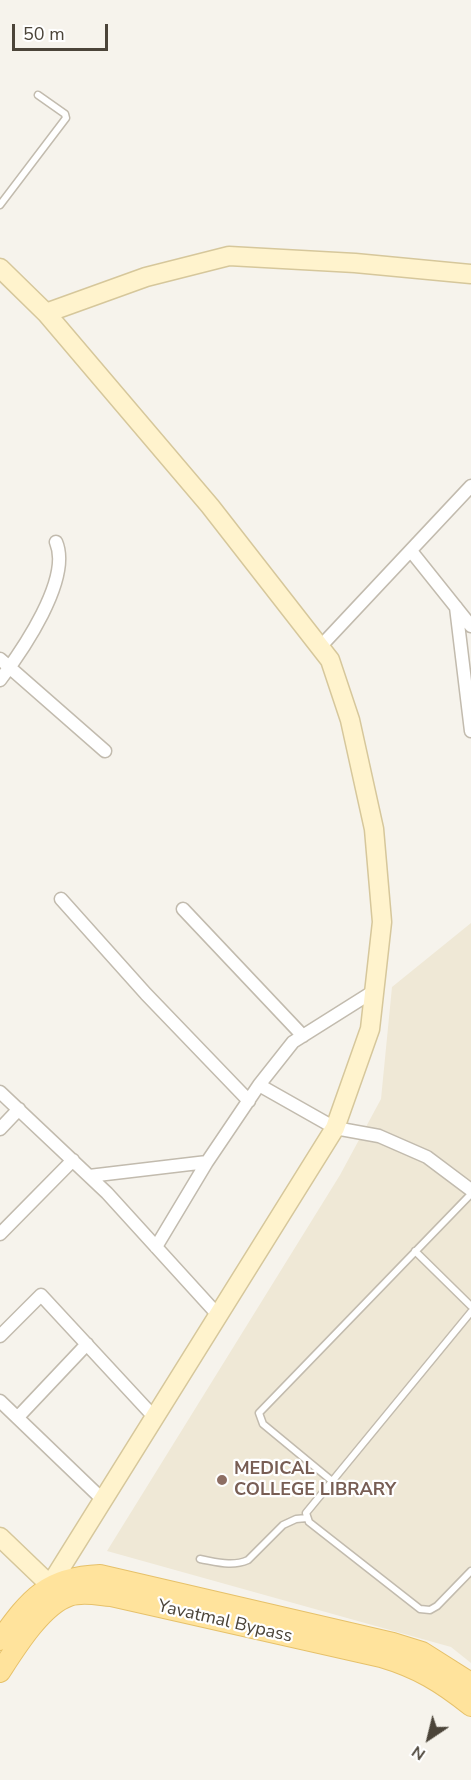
<!DOCTYPE html>
<style>
body{margin:0}
#map{position:relative;width:471px;height:1780px;overflow:hidden;background:#f6f3ec;font-family:"Nunito Sans",sans-serif}
canvas{display:block}
.north{position:absolute;left:399px;top:1708px;width:60px;height:60px;-webkit-text-stroke:4px #fff;paint-order:stroke;rotate:215deg;font-size:16px;font-weight:700;line-height:24px;text-align:center;color:#4b4439}
.north::after{content:'';display:block;margin:auto;width:21px;height:27px;background:#4b4439;clip-path:polygon(50% 0,100% 100%,50% 72%,0 100%)}
.scale{position:absolute;left:12px;top:24px;width:96px;height:27px;box-sizing:border-box;border:3px solid #4b4439;border-top:0;padding-left:8px;font-size:18px;line-height:21px;white-space:nowrap;color:#4b4439;-webkit-text-stroke:4px #fff;paint-order:stroke}
</style>
<div id="map">
<canvas width="471" height="1780"></canvas>
<div class="north">N</div>
<div class="scale">50 m</div>
</div>
<script>
const c = document.querySelector('canvas').getContext('2d');
c.lineJoin = 'round';
function fill(path, color) { c.fillStyle = color; c.fill(path, 'evenodd'); }
function trace(path, color, width, dash) { c.strokeStyle = color; c.lineWidth = width; c.lineCap = dash ? 'butt' : 'round'; c.setLineDash(dash || []); c.stroke(path); }
function drawText(font, color, halo, rows, align = 'center') {
  c.font = font + ' "Nunito Sans",sans-serif'; c.lineWidth = 4.5; c.setLineDash([]); c.textBaseline = 'middle'; c.strokeStyle = halo; c.fillStyle = color; for (const [text, x, y, turn = 0] of rows) {
    c.save(); c.translate(x, y); c.rotate((+turn || 0) * Math.PI / 180); c.textAlign = isNaN(turn) ? turn : align; if (halo) c.strokeText(text, 0, 0); c.fillText(text, 0, 0); c.restore();
  }
}
fill(new Path2D(`
 M471 923V1663L451 1647 107 1551 340 1175 381 1099 392 987Z`), '#efe8d6');
const lane = new Path2D(`
 M0 205 66 118 65 114 38 95
 M415 1251 471 1306
 M471 1312 306 1513 309 1522 420 1609 430 1610 437 1606 471 1571
 M332 1481 263 1424 259 1413 471 1194
 M200 1559C217 1562 232 1567 248 1560L283 1525 296 1519 307 1518`);
const street = new Path2D(`
 M411 551 471 626
 M456 607 471 731
 M320 647 471 486
 M0 659 105 751
 M0 680C22 651 72 579 56 542
 M61 899 146 994 249 1101
 M183 909 303 1036
 M259 1085 335 1128 379 1136 427 1157 471 1190
 M0 1092 107 1193 218 1315
 M0 1129 19 1109
 M89 1176 207 1162
 M0 1234 73 1160
 M156 1247 207 1162 259 1085 293 1042 374 991
 M0 1336 41 1295 155 1418
 M0 1401 102 1499
 M18 1417 87 1344`);
const secondary = new Path2D(`
 M0 268 46 313 146 277 229 256 355 263 471 274
 M46 313 210 506 330 660 350 720 374 829 382 922 370 1029 335 1128 50 1585
 M0 1537 50 1585 54 1595`);
const primary = new Path2D(`
 M0 1640C30 1598 47 1577 100 1575L393 1643 422 1652 471 1683
 M0 1672C15 1649 42 1605 69 1596 82 1591 98 1595 111 1596L381 1657C418 1668 441 1682 471 1706`);
trace(lane, '#c2bbae', 9);
trace(street, '#c2bbae', 15);
trace(secondary, '#d6c79b', 21);
trace(primary, '#e6c16a', 22);
trace(lane, '#fff', 6);
trace(street, '#fff', 12);
trace(secondary, '#fff3cd', 18);
trace(primary, '#ffe39c', 20);
for (const [x, y, r, color] of [
 [222,1480,6,"#8d6e63"]
]) { const dot = new Path2D(); dot.arc(x, y, r, 0, 2 * Math.PI); c.fillStyle = color; c.fill(dot); trace(dot, '#fff', 2); }
drawText('bold 18px', '#785e54', '#fff', [
 ["MEDICAL",234,1470],
 ["COLLEGE LIBRARY",234,1491]
], 'left');
drawText('18px', '#4b4439', '#fff', [
 ["Yavatmal Bypass",225,1622,13]
]);
</script>
